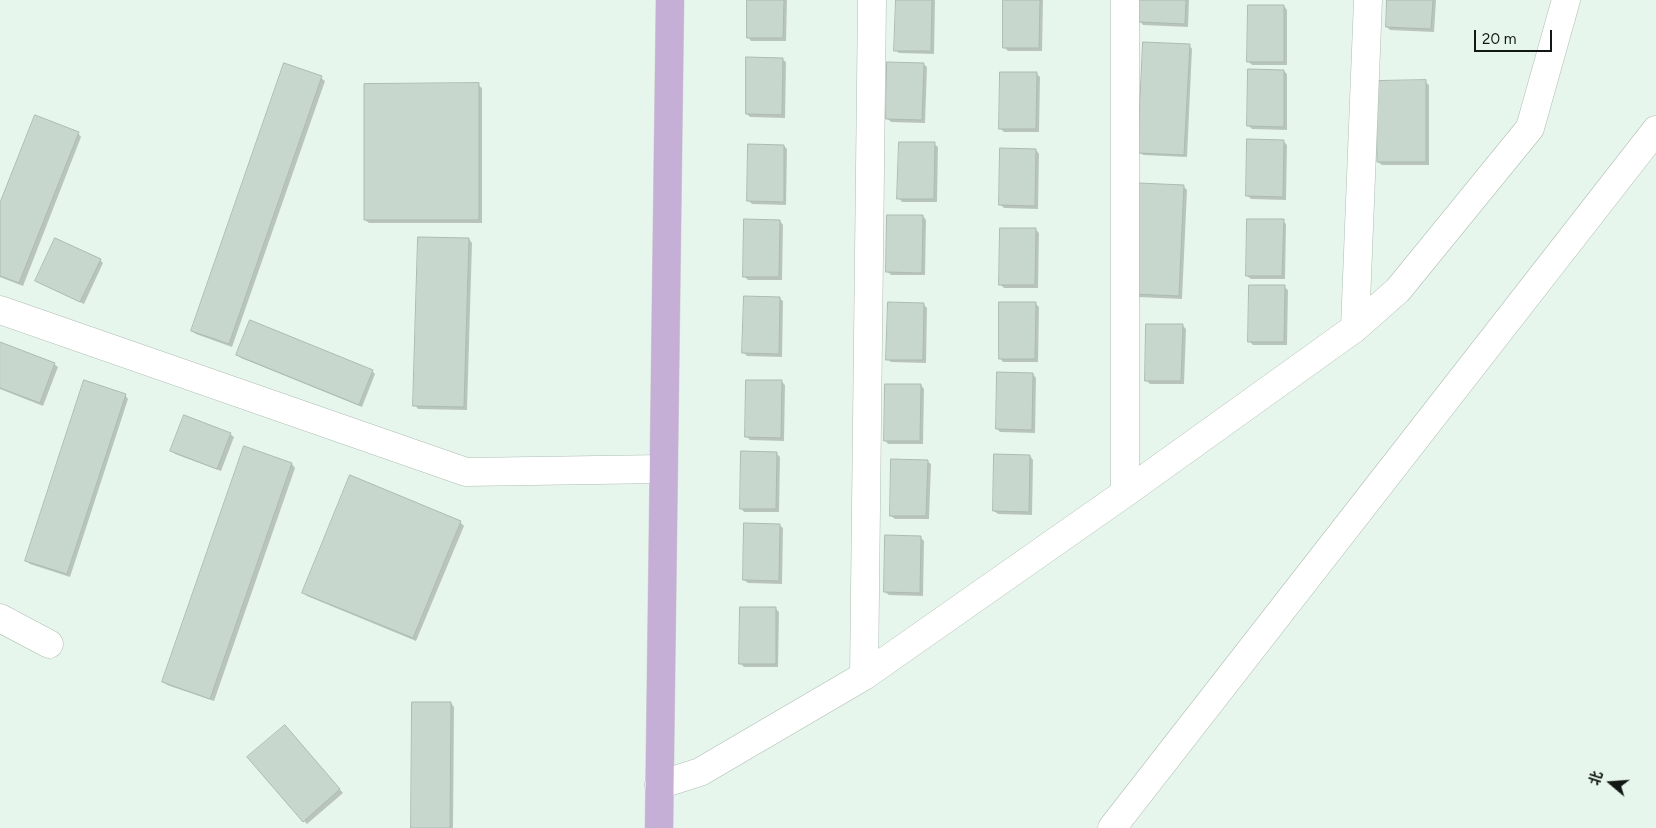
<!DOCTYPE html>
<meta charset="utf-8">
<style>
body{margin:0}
#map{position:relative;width:1656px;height:828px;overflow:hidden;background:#e7f6ed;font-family:Figtree,"Noto Sans SC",sans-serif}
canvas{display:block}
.north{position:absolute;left:1586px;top:758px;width:50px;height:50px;-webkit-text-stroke:4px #e7f6ed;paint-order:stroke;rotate:288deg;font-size:14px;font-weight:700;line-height:20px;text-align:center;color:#121815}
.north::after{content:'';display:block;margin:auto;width:18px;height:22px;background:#121815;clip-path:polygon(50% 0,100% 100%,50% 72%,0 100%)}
.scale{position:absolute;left:1474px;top:30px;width:78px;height:22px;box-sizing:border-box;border:2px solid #121815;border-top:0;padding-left:6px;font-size:15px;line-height:18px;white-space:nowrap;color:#121815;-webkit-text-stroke:4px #e7f6ed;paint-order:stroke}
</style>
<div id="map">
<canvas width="1656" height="828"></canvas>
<div class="north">北</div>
<div class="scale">20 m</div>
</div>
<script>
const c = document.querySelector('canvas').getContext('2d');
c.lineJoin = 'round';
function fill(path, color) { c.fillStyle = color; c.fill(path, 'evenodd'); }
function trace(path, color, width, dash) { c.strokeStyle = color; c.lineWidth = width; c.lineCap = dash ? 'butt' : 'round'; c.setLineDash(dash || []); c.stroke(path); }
fill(new Path2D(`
 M749 0H787L786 41H751L748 37Z
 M897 0H935L934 54 899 53 896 50Z
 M1005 0H1043L1042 51H1008L1004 47Z
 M1141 0H1189L1188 27 1143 25 1140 21Z
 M1388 0H1436L1434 32 1390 30 1387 27Z
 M1284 6 1287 10V65H1252L1248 61Z
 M1189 45 1192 49 1187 157 1143 155 1140 152Z
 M782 59 786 62 785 118 750 117 747 114Z
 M923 64 927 67 925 123 891 122 888 119Z
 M1284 71 1287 74V130L1252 129 1249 126Z
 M1036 73 1040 77 1039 132H1004L1000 128Z
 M321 78 325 81 232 347 196 334 192 331Z
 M1425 82 1429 85V165H1382L1378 162Z
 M478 85 482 88V223H369L365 220Z
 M78 133 81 137 23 286 0 277V207Z
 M1283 141 1287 145 1286 200 1251 199 1248 196Z
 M934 144 938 147 937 202H902L899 198Z
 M784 146 787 149 786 205 752 204 749 201Z
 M1036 150 1039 154 1038 209 1004 208 1001 205Z
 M1184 187 1187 190 1182 299 1138 297Z
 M923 216 926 220 925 275H891L887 271Z
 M780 221 783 225 782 280H748L744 276Z
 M1283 221 1286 224 1285 279H1251L1247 276Z
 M1035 229 1039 233 1038 288H1004L1000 284Z
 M469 239 472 243 467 410 418 409 415 405Z
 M100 260 103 263 84 304 36 281Z
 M1284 287 1288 290 1287 345H1253L1249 341Z
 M779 298 783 301 782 357 747 356 744 353Z
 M1035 303 1039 307 1038 362H1003L1000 358Z
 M923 304 927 308 926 363 891 362 888 359Z
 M1182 325 1186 329 1184 384H1150L1146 380Z
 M0 344 54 364 58 367 43 406 0 389Z
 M237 354 372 371 375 374 362 407 241 358Z
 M1033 374 1036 378 1035 433 1000 432 997 429Z
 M782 382 785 385 784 441 750 440 747 437Z
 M921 385 924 389 923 444H888L885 440Z
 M125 395 128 399 70 577 30 564 26 560Z
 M230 434 234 437 221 471 175 454 172 450Z
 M245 448 292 464 295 468 214 701 167 685 164 681Z
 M776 453 780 457 779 512H744L741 508Z
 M1030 456 1033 460 1032 515 998 514 994 511Z
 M927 461 931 464 929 519H895L891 516Z
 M460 522 464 526 416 641 307 596 303 592Z
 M779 525 783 528 782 584 748 583 744 580Z
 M920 537 924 541 923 596 889 595 885 592Z
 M776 609 779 612 778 667H744L740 663Z
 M451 703 454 707 453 828H412Z
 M288 730 343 793 307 824 304 821Z`), '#0003');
const building = new Path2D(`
 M747 0H784L783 38H747Z
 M896 0H932L931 51H894Z
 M1003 0H1040L1039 48H1003Z
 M1139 0H1186L1185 24 1139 22Z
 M1387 0H1433L1431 29 1386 27Z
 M1248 5H1284V62H1247Z
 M1143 42 1190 44 1184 155 1138 153Z
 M746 57 783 58 782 115 746 114Z
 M887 62 924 63 922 120 886 119Z
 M284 63 322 76 229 344 191 331Z
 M1248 69 1284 70V127L1247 126Z
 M1000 72H1037L1036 129H999Z
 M1426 80V162H1377L1376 81Z
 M479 83V220H364V84Z
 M35 115 79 132 19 283 0 276V203Z
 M1247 139 1284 140 1283 197 1246 196Z
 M899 142H935L934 199H897Z
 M748 144 784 145V202L747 201Z
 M1000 148 1036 149 1035 206 999 205Z
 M1138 183 1184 185 1179 296 1133 294Z
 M887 215H923L922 273 886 272Z
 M744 219 780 220 779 277H743Z
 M1247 219H1284L1282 276H1246Z
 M1000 228H1036L1035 285H999Z
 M418 237 469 238 464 407 413 406Z
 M55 238 101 259 80 302 35 281Z
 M1249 285H1285L1284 342H1248Z
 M744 296 780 297 779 354 742 353Z
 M888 302 924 303 923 360H886Z
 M999 302H1036L1035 359H999Z
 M250 320 373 370 359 405 236 355Z
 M1146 324H1183L1181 381H1145Z
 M0 342 55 363 40 403 0 388Z
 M997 372 1033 373 1032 430 996 429Z
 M84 380 126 394 67 574 25 561Z
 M746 380H782L781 438 745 437Z
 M885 384H921L920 441H884Z
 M184 415 231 433 217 469 170 451Z
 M244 446 292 463 210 699 162 682Z
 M741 451 777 452 776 509H740Z
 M994 454 1030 455 1029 512 993 511Z
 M891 459 928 460 926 516H890Z
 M350 475 461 521 413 638 302 593Z
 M744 523 780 524 779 581 743 580Z
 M885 535 921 536 920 593 884 592Z
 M740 607H776V664H739Z
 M412 702H451L450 828H411Z
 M285 725 340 789 303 822 247 757Z`);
fill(building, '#c8d7ce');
trace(building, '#acbbb2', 1);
const minor = new Path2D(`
 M0 310 466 472 663 469
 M1355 328 1368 0
 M1125 493V0
 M0 618 49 644
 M864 676 872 0
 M659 785 700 772 864 676 1125 493 1355 328 1398 290 1530 128 1566 0
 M1112 828 1656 130`);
const major = new Path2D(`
 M659 828 670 0`);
trace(minor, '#aebdb4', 29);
trace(major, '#d4d5d5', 29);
trace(minor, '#fff', 28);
trace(major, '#c5afd6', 28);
</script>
